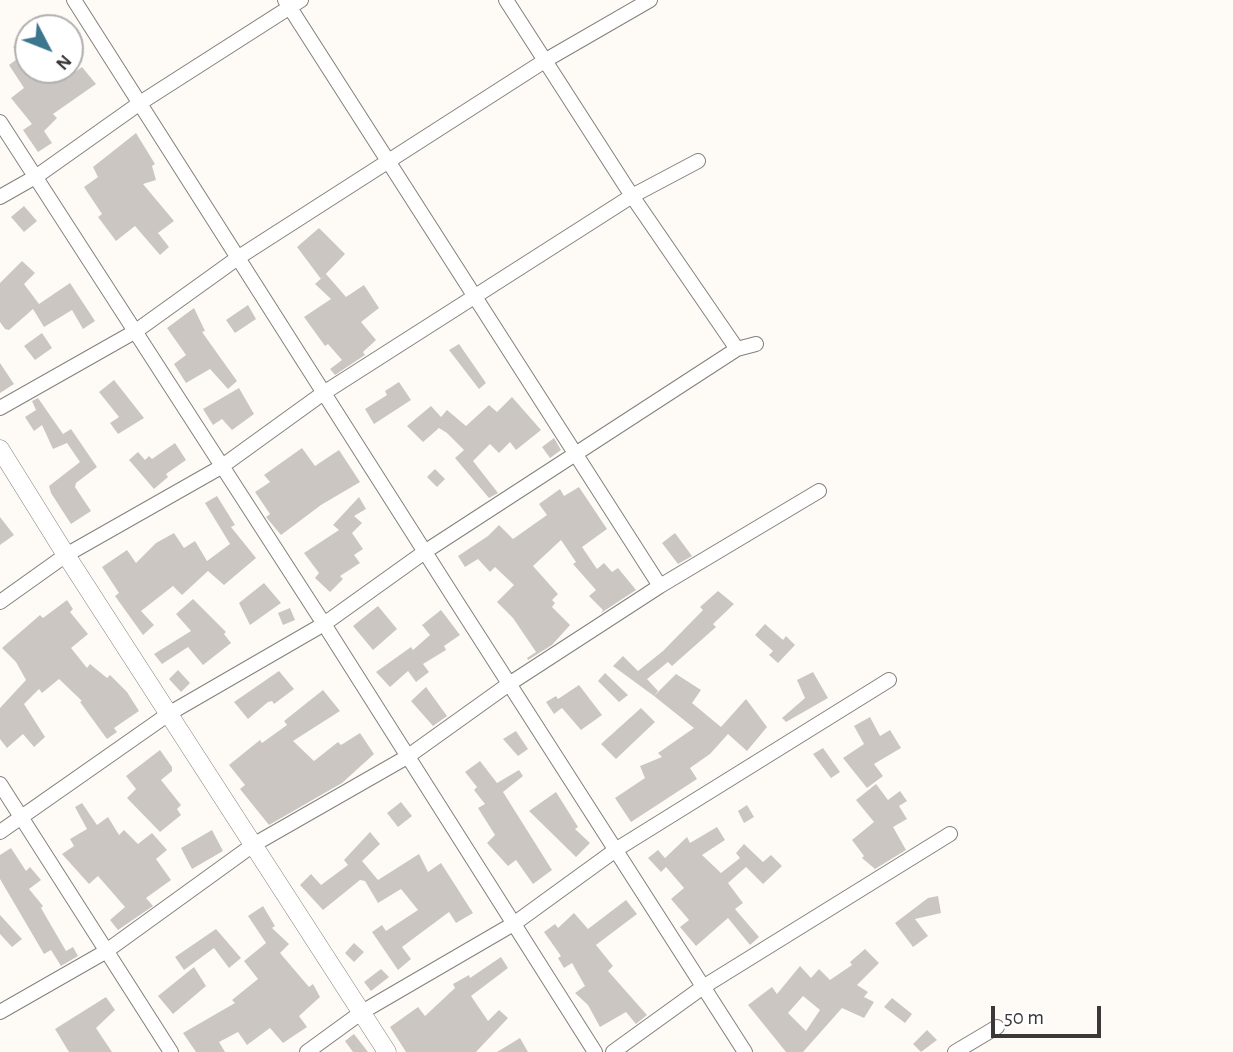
<!DOCTYPE html>
<style>
body{margin:0}
#map{position:relative;width:1233px;height:1052px;overflow:hidden;background:#fefbf7;font-family:"Alegreya Sans",sans-serif}
canvas{display:block}
.north{position:absolute;left:14px;top:14px;width:70px;height:70px;box-sizing:border-box;background:#fff;border:2px solid #b1b0af;border-radius:50%;rotate:132deg;font-size:19px;font-weight:700;line-height:28px;text-align:center;color:#3b3938}
.north::after{content:'';display:block;margin:auto;width:24px;height:32px;background:#3b758e;clip-path:polygon(50% 0,100% 100%,50% 72%,0 100%)}
.scale{position:absolute;left:991px;top:1006px;width:110px;height:32px;box-sizing:border-box;border:4px solid #3b3938;border-top:0;padding-left:9px;font-size:21px;line-height:24px;white-space:nowrap;color:#3b3938;-webkit-text-stroke:5px #fff;paint-order:stroke}
</style>
<div id="map">
<canvas width="1233" height="1052"></canvas>
<div class="north">N</div>
<div class="scale">50 m</div>
</div>
<script>
const c = document.querySelector('canvas').getContext('2d');
c.lineJoin = 'round';
function fill(path, color) { c.fillStyle = color; c.fill(path, 'evenodd'); }
function trace(path, color, width, dash) { c.strokeStyle = color; c.lineWidth = width; c.lineCap = dash ? 'butt' : 'round'; c.setLineDash(dash || []); c.stroke(path); }
fill(new Path2D(`
 M28 37V70H70L72 74 82 67 96 84 53 114 57 118 44 131 52 143 38 152 23 130 32 124 11 98 24 88 9 65 21 56 13 47Z
 M136 133 155 164 152 166 156 180 143 184 174 221 158 233 169 247 160 255 135 226 116 241 98 217 102 214 84 187 98 177 93 167Z
 M24 206 37 221 24 232 11 217Z
 M319 228 345 254 321 279 297 247Z
 M22 261 35 273 24 284 39 304 70 283 95 321 83 329 72 310 44 327 33 309 9 330 5 329 0 322V283Z
 M326 274 346 297 364 285 379 308 361 322 376 340 363 352 365 355 335 375 330 369 342 360 328 344 325 346 304 317 331 299 315 284Z
 M248 305 256 319 235 333 226 320Z
 M194 308 205 331 202 332 237 381 228 389 210 369 186 383 174 364 186 355 167 328Z
 M42 333 52 348 35 360 24 346Z
 M459 344 486 383 479 389 449 350Z
 M0 363 14 384 0 393Z
 M114 380 144 418 118 434 110 423 119 417 99 392Z
 M399 382 411 400 374 424 365 409 387 395 385 391Z
 M239 388 254 414 232 430 222 419 213 425 203 409Z
 M512 397 541 430 516 450 510 442 499 453 490 444 473 461 498 493 489 498 455 458 464 450 447 433 439 428 423 442 407 426 431 406 441 417 447 410 466 426 489 405 497 412Z
 M38 398 63 434 71 429 97 467 76 483 75 487 91 511 71 524 51 493 49 486 80 462 67 443 53 449 42 425 34 431 25 417 36 410 32 401Z
 M554 438 561 450 550 458 542 447Z
 M175 443 186 460 166 474 168 477 154 489 129 460 138 452 145 460 149 456 152 459Z
 M302 448 315 466 339 450 360 482 321 505 281 535 266 517 270 514 255 492 270 482 264 475Z
 M435 469 445 479 437 487 427 477Z
 M579 487 607 529 582 547 597 569 604 563 612 572 618 568 636 590 601 613 603 610 589 596 596 590 573 564 576 562 561 540 533 566 558 594 552 600 555 603 552 607 570 625 552 645 528 660 527 658 536 652 513 618 497 602 514 585 495 567 490 572 478 559 465 567 458 556 488 536 499 525 513 539 547 515 539 504 560 489 564 496Z
 M217 496 235 525 231 527 256 558 224 585 208 571 182 595 173 586 141 611 154 625 143 635 115 596 119 593 102 567 127 550 136 563 156 543 174 533 184 548 195 541 207 561 230 544 205 503Z
 M359 497 366 509 354 516 362 523 352 533 363 549 354 555 360 563 340 576 343 579 330 592 315 578 319 573 304 553 339 530 333 525Z
 M0 517 14 535 0 545Z
 M675 533 692 556 678 564 662 543Z
 M264 583 281 603 250 625 239 603Z
 M718 591 734 604 713 624 716 627 672 666 668 662 647 679 658 691 654 696 613 666 623 656 638 671 663 651 703 610 700 607Z
 M193 599 226 632 224 634 231 643 203 665 188 647 162 664 154 654 191 631 176 614Z
 M67 600 73 609 70 612 88 634 71 648 87 668 90 664 107 678 110 675 127 692 139 711 114 728 117 732 107 739 80 702 82 701 59 679 42 693 39 689 24 704 45 737 34 747 23 734 7 748 0 739V708L26 680 16 662 2 648 40 615 43 618Z
 M378 606 397 629 373 650 353 626Z
 M290 608 295 620 283 625 278 613Z
 M441 610 460 635 444 646 446 650 423 664 429 672 416 682 408 671 390 687 376 672 411 647 413 650 430 635 422 625Z
 M765 624 783 640 786 636 795 645 778 663 769 655 773 651 755 635Z
 M178 670 190 683 181 692 169 679Z
 M279 671 294 689 274 704 272 701 268 702 248 719 234 702Z
 M813 672 828 698 786 722 782 718 805 698 797 680Z
 M605 673 628 695 619 702 598 681Z
 M676 674 701 690 692 703 721 727 746 699 767 727 747 751 728 734 710 754 690 768 697 779 631 822 615 798 645 778 640 766 662 757 658 753 694 728 654 696Z
 M579 685 602 715 581 730 562 708 554 714 546 702 556 696 558 699Z
 M426 687 447 716 433 726 411 701Z
 M323 690 340 711 293 741 314 761 338 742 341 745 360 733 374 754 342 783 269 825 240 789 245 785 229 765 260 740 262 743 287 725 284 721Z
 M641 708 655 722 616 759 601 744Z
 M870 717 880 736 890 730 901 748 874 764 883 776 867 788 843 758 864 744 854 726Z
 M516 731 528 749 518 756 503 739Z
 M823 748 840 772 831 778 813 754Z
 M160 750 172 767V771L161 780 181 805 177 809 181 815 160 832 127 798 136 789 126 776Z
 M480 761 497 783 519 770 523 776 503 792 552 870 533 884 516 860 508 866 487 843 495 835 478 808 485 804 474 790 477 787 465 772Z
 M876 784 888 800 900 791 907 801 899 806 907 819 893 827 906 850 875 869 862 858 864 856 852 840 874 822 856 800Z
 M556 792 578 827 575 829 590 843 576 857 529 811Z
 M401 802 412 816 398 827 387 813Z
 M82 803 97 825 108 817 119 835 124 830 138 844 152 833 167 850 156 859 171 880 146 898 153 906 118 930 110 920 125 907 98 876 89 884 62 854 74 846 70 839 87 829 75 807Z
 M747 805 754 817 744 823 738 811Z
 M717 827 725 840 702 855 721 873 740 858 736 853 744 844 763 862 771 855 782 866 763 884 746 867 728 883 743 903 735 909 759 937 750 945 728 918 696 946 680 927 689 920 671 899 684 888 666 867 661 872 648 858 658 850 665 858 687 837 690 843Z
 M212 830 223 851 192 869 181 848Z
 M370 832 380 844 362 861 378 880 419 854 428 872 441 863 473 913 456 923 449 912 402 947 411 959 398 970 372 932 382 925 386 931 418 910 401 889 378 903 365 881 360 880 323 910 300 885 311 874 321 885 348 865 344 860Z
 M11 848 26 871 30 867 41 880 29 889 43 906 41 908 66 951 73 947 78 956 61 966 51 950 44 954 0 879V855Z
 M938 896 941 913 915 919 928 936 913 947 895 923 928 898Z
 M626 900 637 914 596 945 613 966 608 971 647 1015 636 1024 626 1012 600 1027 588 1005 575 993 585 986 572 963 564 968 558 958 561 956 544 932 555 924 558 928 574 913 588 929Z
 M263 906 275 926 272 928 289 944 280 953 309 987 313 984 320 997 299 1016 307 1027 283 1043 270 1028 247 1045 238 1032 219 1042 225 1052H196L183 1033 235 1003 232 1000 258 979 244 961 266 943 248 916Z
 M0 915 22 939 12 947 0 934Z
 M216 929 241 958 229 968 214 948 184 970 175 957Z
 M354 943 364 952 354 962 345 953Z
 M865 949 879 963 857 985 868 992 864 997 874 1002 864 1018 842 1008 803 1052H786L748 1005 772 987 777 994 800 966 811 978 819 969 830 980 852 965 850 962ZM803 996 820 1010 806 1031 788 1013Z
 M501 957 508 968 471 996 488 1021 499 1010 508 1018 476 1052H406L390 1027 418 1007 425 1016 455 988 453 984 469 975 470 978Z
 M194 967 206 986 173 1014 158 996Z
 M381 969 389 977 371 991 364 982Z
 M106 997 115 1010 96 1028 112 1052H69L55 1029Z
 M892 998 912 1014 905 1023 884 1007Z
 M927 1030 937 1040 921 1052 913 1044Z
 M354 1034 368 1052H353L345 1041Z
 M520 1038 528 1052H497Z`), '#cbc6c2');
const minor = new Path2D(`
 M74 0C298 350 519 703 745 1052
 M285 0 660 586
 M506 0 632 196 737 349
 M0 122 324 624 595 1052
 M0 197 37 176 140 103 301 0
 M0 408 136 331 239 257 546 60 650 0
 M0 602 66 555 221 467 322 394 632 196 698 161
 M0 784 171 1052
 M0 832 170 713 324 624 426 551 737 349 756 344
 M0 1012 105 952 253 845 407 757 509 684 660 586 819 491
 M307 1052 362 1012 515 923 617 849 889 680
 M613 1052 703 987 950 834
 M955 1052 997 1027`);
const tertiary = new Path2D(`
 M0 449 66 555 387 1052`);
trace(minor, '#84807c', 16);
trace(tertiary, '#84807c', 19);
trace(minor, '#fff', 14);
trace(tertiary, '#fff', 18);
</script>
